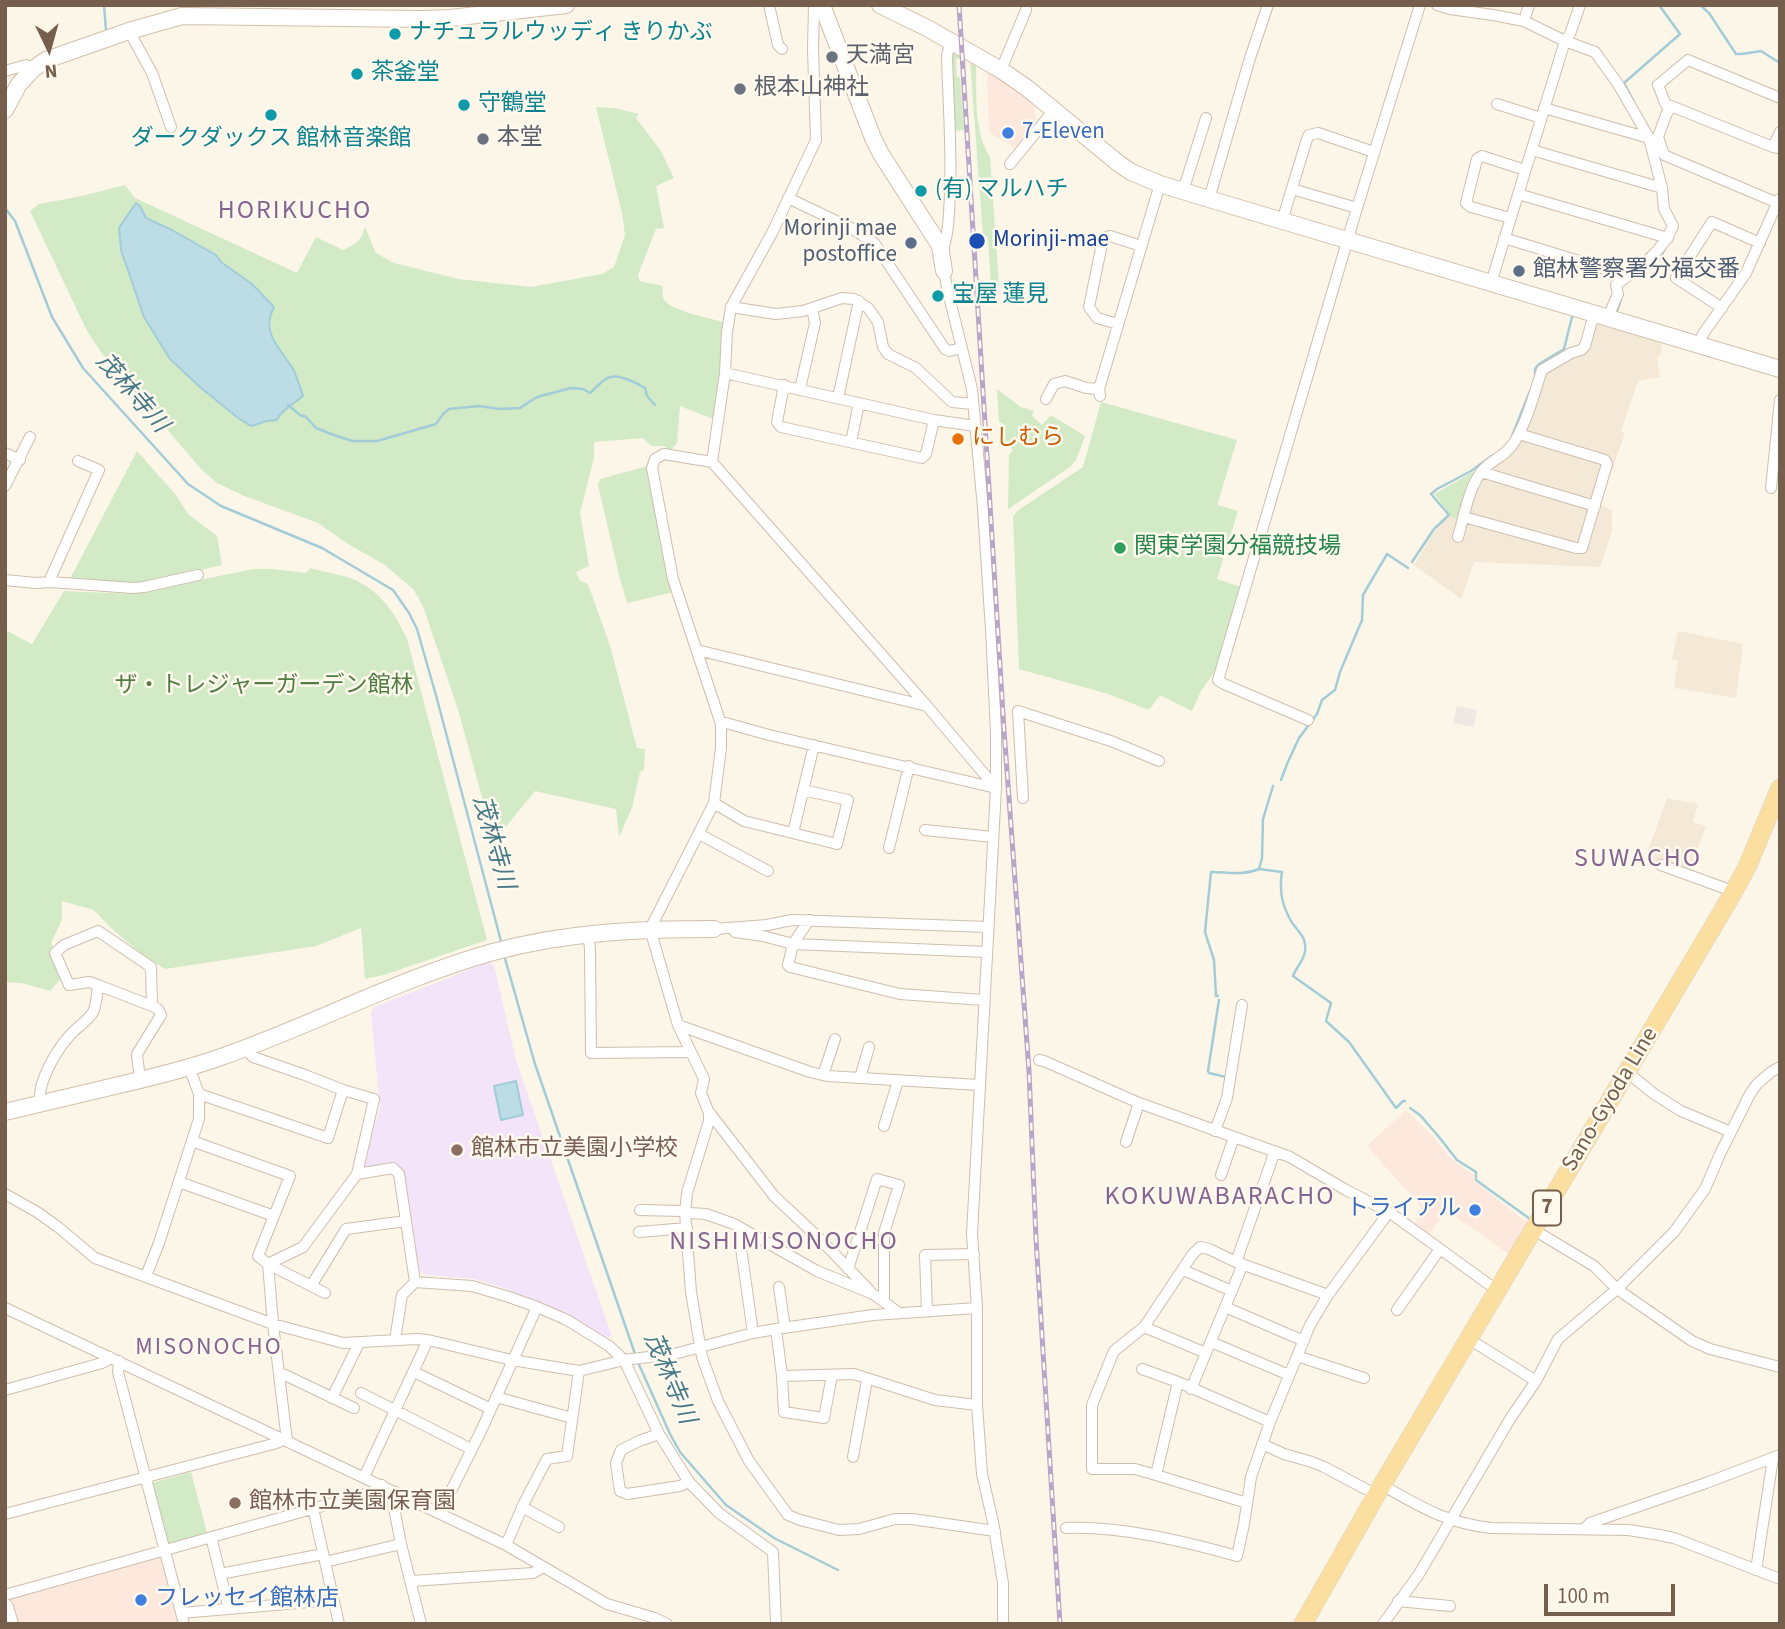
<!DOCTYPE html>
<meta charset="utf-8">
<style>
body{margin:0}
#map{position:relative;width:1785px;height:1629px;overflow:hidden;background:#fcf6e8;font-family:"Source Sans 3",sans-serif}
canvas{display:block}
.frame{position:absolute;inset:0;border:7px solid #765e4c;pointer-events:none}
.north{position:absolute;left:14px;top:14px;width:70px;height:70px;-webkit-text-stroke:5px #fff9ee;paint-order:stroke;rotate:175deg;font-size:19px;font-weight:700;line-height:28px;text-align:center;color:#765e4c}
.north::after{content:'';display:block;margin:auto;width:24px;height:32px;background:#765e4c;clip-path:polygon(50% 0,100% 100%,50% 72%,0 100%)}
.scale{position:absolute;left:1544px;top:1584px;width:131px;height:32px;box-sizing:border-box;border:4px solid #765e4c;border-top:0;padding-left:9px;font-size:21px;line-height:24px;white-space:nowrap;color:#765e4c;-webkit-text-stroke:5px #fff9ee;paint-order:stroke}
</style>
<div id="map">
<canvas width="1785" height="1629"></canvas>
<div class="frame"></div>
<div class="north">N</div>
<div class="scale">100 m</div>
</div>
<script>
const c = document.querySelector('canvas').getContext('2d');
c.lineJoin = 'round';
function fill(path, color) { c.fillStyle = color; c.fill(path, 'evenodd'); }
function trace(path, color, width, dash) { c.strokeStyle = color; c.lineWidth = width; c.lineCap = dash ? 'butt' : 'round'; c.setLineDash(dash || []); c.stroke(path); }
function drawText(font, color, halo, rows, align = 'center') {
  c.font = font + ' "Source Sans 3","Noto Sans JP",sans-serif'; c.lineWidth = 5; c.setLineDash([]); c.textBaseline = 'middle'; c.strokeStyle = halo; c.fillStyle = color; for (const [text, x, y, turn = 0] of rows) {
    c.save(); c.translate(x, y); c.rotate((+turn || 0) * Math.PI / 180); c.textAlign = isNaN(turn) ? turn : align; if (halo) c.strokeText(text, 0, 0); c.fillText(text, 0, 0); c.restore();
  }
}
fill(new Path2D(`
 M1599 324 1661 343 1662 352 1657 359 1660 377 1638 381 1621 431 1625 433 1600 505 1612 510V531L1600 567 1474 562 1461 599 1414 565 1434 532 1450 515 1435 495 1436 493 1473 472 1481 463 1503 452 1512 441 1547 370 1589 348 1594 329Z
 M1678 631 1743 644 1736 698 1674 688 1678 660 1672 659Z
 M1667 798 1698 804 1693 822 1706 826 1689 871 1645 859Z`), '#f4e8d6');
fill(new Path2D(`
 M987 70 1034 102 1036 122 1015 148 989 132Z
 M1406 1110 1432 1135 1451 1159 1474 1175V1181L1530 1225 1511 1256 1466 1223 1464 1224 1447 1209 1428 1236 1412 1226 1424 1210 1367 1146Z
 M158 1556 161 1559 178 1624H19L11 1599 13 1596Z`), '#fce8dc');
fill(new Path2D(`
 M1457 706 1477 710 1474 727 1453 723Z`), '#ede8e1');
fill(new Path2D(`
 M489 962 494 965 516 1060 612 1336 604 1337 566 1313 501 1287 475 1279 426 1275 418 1270 404 1173 396 1163 361 1169 380 1108 371 1012 374 1007Z`), '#f3e4f9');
fill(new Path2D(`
 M957 51 961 53V58L956 59 957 77H960L964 130 955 131 952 54Z
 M970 59 976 62C977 93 973 130 990 157L999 286 991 287 988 237H983Z
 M596 107 614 108 639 114 636 118 661 151 674 178 656 186 664 228 656 229 638 275 640 281 663 286C662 292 662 298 666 302 674 311 713 319 726 323L713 419 680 406 677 443 670 452 665 446H651L643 438 594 442V458L580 513 589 566 576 572 580 581 588 584 610 646 637 748 645 749 644 770 640 772 632 808 619 837 616 809 535 791 494 841 459 713 423 606 413 589 385 565 348 544 318 523 242 495 217 483 202 470 103 355 87 331 30 211 39 204 82 196 125 185 135 198 297 273 316 237 343 250C356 244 361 241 365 227L376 253 394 263 458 279 531 287 602 274 614 267 625 235 622 213ZM136 204 140 206 146 218 199 244 220 262 252 284 274 307 270 319 273 341 293 370 292 406 279 414 277 420 267 421 251 426 238 418 201 387 170 358 144 317 129 214Z
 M997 389 1021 407 1034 411 1032 416 1042 425 1051 415 1085 436 1076 460 1070 467 1008 509 1009 455 1013 450 1005 440 1003 424 999 422Z
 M1101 402 1237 440 1217 505 1238 511 1217 579 1241 587 1220 659 1215 671 1201 691 1192 711 1160 695 1149 710 1108 694 1019 669 1013 517 1017 511 1083 467Z
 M137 451 176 495 188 514 217 536 222 565 150 582 132 584 70 579Z
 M648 466 674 592 627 603 619 575 598 485 600 479Z
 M1473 472 1459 519 1452 517 1435 495 1436 493Z
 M310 568C324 572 339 574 353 579 380 591 395 612 407 639L487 940 384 975 365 979 361 928 316 946 165 969 139 952 109 926 94 910 62 901V920L51 943 66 973 50 991 22 983 5 982V630L32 644 64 591 132 594 253 569H272L306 573Z
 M191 1472 207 1533 168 1544 152 1483Z`), '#d2eac6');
const water = new Path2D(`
 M136 203 140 206 146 218 172 230 216 255 221 262 252 284 274 307C260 333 281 349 293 369 297 377 300 387 303 396 295 403 280 411 277 420L267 421 251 426 238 418 200 387 170 359 144 317 121 250 119 228Z
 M516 1081 523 1115 501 1120 494 1086Z`);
fill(water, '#bcdde6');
trace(water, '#a2ccd8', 2);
trace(new Path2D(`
 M104 5 106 30
 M1700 5 1709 13 1736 54H1742L1761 51 1780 63
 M1633 100 1624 83 1680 34 1659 5
 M5 208 15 221 52 317 83 368 188 484 221 506 322 548 393 590 409 613 417 629 437 699 502 945
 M1644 270 1660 258 1666 247
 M1616 313 1621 300
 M1535 374V369L1539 364 1564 349 1572 317
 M288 405 300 415 306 417 316 428 334 435 352 441H377L436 424 443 414 449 409 479 406 500 409 520 408 537 397 571 388 583 389 590 393C596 388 603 379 610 377 619 374 637 383 645 388L647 396 655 405
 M1512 436 1530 391
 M1412 562 1434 529 1449 515 1431 494 1437 489 1471 471 1493 455
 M1281 780 1287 764 1299 738 1317 714 1322 700 1335 690 1340 672 1362 620 1363 595 1387 554 1408 568
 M1259 869 1282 872C1279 891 1282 905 1291 921 1298 932 1307 937 1305 951 1304 961 1296 967 1293 976L1331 1003 1326 1021 1349 1042 1396 1108 1403 1101H1405
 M504 955 535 1064 635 1354
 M1218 996H1216L1214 960 1205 932 1211 872C1227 872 1243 876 1259 869L1262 858 1263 819 1273 786
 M1219 1000 1208 1071 1209 1073 1226 1077
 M1410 1108 1420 1115 1439 1137 1457 1160 1476 1172V1180L1530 1219
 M637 1360 670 1434 680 1452 726 1505 774 1538 838 1570`), '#a2ccd8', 2.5);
const street = new Path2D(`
 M769 5 778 45 782 49
 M1437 5 1450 9 1493 15 1524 21 1565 41 1595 52 1618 84 1649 138 1662 188 1664 209 1673 226C1662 253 1638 268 1616 285L1618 294 1607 319
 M1524 21 1529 5
 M129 31 152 73 171 127
 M1001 70 1026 10
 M5 71 26 65 33 69
 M1780 98 1688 60 1658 85 1666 105 1671 106 1666 115 1658 137 1664 155 1780 204
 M1497 104 1541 118
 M1671 106 1773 147
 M1544 108 1649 138
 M1777 148 1773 147 1780 132
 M1532 150 1662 188
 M1010 164 1054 110
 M1292 189 1357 208
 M1183 191 1206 118
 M1518 194 1668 238
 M788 198 853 229 875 244 945 349 949 351 962 348
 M1209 199 1250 58 1268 5
 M1510 218 1471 207 1466 203 1477 159 1482 156 1485 157 1525 170
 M1282 221 1307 139 1309 135 1318 133 1374 152
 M1504 238 1628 276
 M942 253C949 233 949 213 950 193 952 147 948 101 947 55L951 41
 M944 271 947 288 972 389 983 508 991 630 996 731V788L972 1234 977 1308V1405L982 1474 993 1522 1003 1583V1624
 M1491 283 1565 41 1570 34 1580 5
 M731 307 776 314 803 311 842 298 854 299 868 308 878 322 883 347 888 354 916 368 952 402 973 404
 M1722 308 1676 278 1712 222 1760 243
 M1118 324 1097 318 1089 307 1103 239 1106 237 1110 236 1141 246
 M1698 345 1703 334 1746 273 1779 199
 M725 373 934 420 975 426
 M784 385 777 422 781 427 922 458 926 454 934 420
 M800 389 815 323 812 308
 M1100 396 1099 389 1160 184
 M838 398 859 301
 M1046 399 1054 384 1065 381 1086 388 1099 389
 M851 442 859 403
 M5 453 20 460
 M712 462 725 373 727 332 731 307 772 233 816 140 813 49 814 5
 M1481 472 1595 506
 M5 486 30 437
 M1771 488 1780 400
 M1464 517 1576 548H1582L1607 464 1605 460 1519 434
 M1458 537C1464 517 1469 485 1483 470 1493 459 1506 456 1515 441 1528 419 1534 394 1542 370L1571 353 1581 350 1585 346 1594 314
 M5 580 36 583 50 582 133 588 144 587 198 575
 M50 582 51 577 99 470 78 461
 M697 650 927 706
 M1308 720 1224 684 1218 680 1357 208 1420 5
 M721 724 726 723 769 735 996 788
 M1023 798 1018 711 1111 741 1159 761
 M714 803 744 821 837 844 848 800 803 790
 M925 830 993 837
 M793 833 814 745
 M699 834 768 871
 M889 848 909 766
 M1661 865 1727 889 1733 893
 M809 920 793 944 788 965 790 967 900 994 983 1000
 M714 929 767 925 792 920 988 927
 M735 932 763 936 793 944 987 952
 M588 934 590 948 591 1053 691 1052
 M98 985 152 1006 158 1009 161 1015 137 1054 140 1080
 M678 1025 810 1072 827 1076 979 1085
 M245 1048 253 1057 305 1075 343 1090 374 1099 357 1174
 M1039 1060 1044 1061 1139 1103 1290 1157 1346 1190 1389 1212 1498 1291
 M1627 1072 1654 1094 1681 1111 1731 1132
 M823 1075 835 1039
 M860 1078 869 1047
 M199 1094 328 1138 343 1090
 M40 1104C37 1082 56 1051 70 1035 77 1027 88 1021 93 1012 97 1004 97 993 98 985L89 982 69 985 55 953 64 945 98 931 151 967 152 1006
 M709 1112 774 1196 821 1240 869 1290
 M884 1126 898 1081
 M1215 1131 1227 1098 1242 1005
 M192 1141 290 1176 258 1256 268 1264 325 1293
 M1126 1142 1139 1103
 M1221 1175 1234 1137
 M179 1182 274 1216
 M5 1194 37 1212 58 1227 95 1258 273 1324 343 1343 417 1339 428 1340 512 1360 579 1371 624 1360 674 1354 753 1333 776 1329 873 1315 977 1308
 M640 1210 681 1211 689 1213 706 1214 734 1224 817 1271 873 1294 899 1313
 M738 1227 753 1333
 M1534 1230 1594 1266 1617 1289 1692 1341 1710 1349 1780 1367
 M639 1232 687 1228
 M1236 1262 1275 1151
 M268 1264 303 1247 357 1174 393 1168 399 1174 415 1282
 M268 1264 273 1324 287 1441
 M848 1269 877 1179 899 1185 884 1233V1302
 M1183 1270 1232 1291
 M146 1276 159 1243 199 1119V1094L189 1067
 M415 1282 472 1286 509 1297 537 1307 567 1320 609 1346 624 1360 659 1434 689 1482 719 1513 773 1552 776 1624
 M311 1286 346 1229 406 1221
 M779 1287 785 1328
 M1225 1307 1304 1341
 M5 1308 506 1545 607 1604 655 1618 667 1624
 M1397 1310 1440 1249
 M927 1311 925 1255 974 1254
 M1144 1327 1206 1353
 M776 1329 782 1376 784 1412 824 1418 832 1375
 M1469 1339 1536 1381
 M395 1340 402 1295 415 1282
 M1211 1342 1289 1375
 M1297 1356 1364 1378
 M119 1361 118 1372 184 1624
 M1142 1369 1178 1382 1270 1422
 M414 1372 491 1409
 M279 1374 285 1375 354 1408
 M782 1376 854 1374 935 1400 977 1405
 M1178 1382 1156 1475 1247 1503
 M1191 1389 1243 1264
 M5 1390 102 1363 106 1361 110 1357
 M361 1393 471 1449
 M496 1397 572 1418
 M332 1398 359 1343
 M659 1434 639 1441 621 1450 616 1463 620 1491 627 1494 680 1486 689 1482
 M1262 1444 1284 1454 1312 1462 1324 1467 1377 1495
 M853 1457 867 1380
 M1156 1475 1135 1469H1092V1405L1114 1351 1144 1327 1192 1255 1200 1247 1209 1249 1236 1262 1328 1295
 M364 1477 428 1340
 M1382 1485C1421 1507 1446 1523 1491 1528L1628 1530 1654 1534 1674 1538 1780 1579
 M396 1492 393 1503 401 1544 421 1624
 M522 1507 559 1527
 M313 1508 339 1624
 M440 1513 481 1431 537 1307
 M5 1514 273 1444 279 1442 282 1438
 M1066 1528C1122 1526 1183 1541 1237 1556L1244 1524 1251 1477 1270 1422 1310 1325 1328 1295 1389 1212
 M1584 1529 1590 1523 1706 1483 1780 1455
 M995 1531 912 1519H895L859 1529 839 1530 800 1520 788 1515 749 1461 718 1401 702 1357 691 1292 685 1212 687 1193 709 1121V1113L701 1093 704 1079 678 1025 650 929 714 803 721 748V724L673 579 652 468 655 459 664 454 712 462 927 706 996 788
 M211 1537 229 1609
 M506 1545 524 1503 547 1459 567 1456 579 1371
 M325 1562 401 1544
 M1756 1570 1773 1458
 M220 1574 323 1554
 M411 1581 533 1573 542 1568
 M5 1595 376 1491 382 1485
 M1398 1601 1450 1606
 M181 1613 333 1600
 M1383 1624 1419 1574 1510 1419 1536 1381 1558 1339 1617 1289 1674 1232 1705 1189 1720 1154 1750 1094 1757 1084 1771 1072 1780 1067`);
const secondary = new Path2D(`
 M822 5 873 138 881 154 940 246 944 271
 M880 5 927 28 1001 70 1027 88 1118 163 1131 172 1160 184 1209 199 1780 369
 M5 110 19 84 33 69 46 60 129 31 182 16 421 19 450 18 566 5
 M5 1112C43 1103 81 1094 119 1085 153 1077 188 1069 221 1057 313 1025 400 978 493 952 566 932 640 929 714 929
 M5 1607 10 1624`);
const primary = new Path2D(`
 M1303 1624 1382 1485 1733 893 1748 865 1780 788`);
trace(street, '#cebeae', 12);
trace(secondary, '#d1bfab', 18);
trace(primary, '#dbd5d0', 19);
trace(street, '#fff', 10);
trace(secondary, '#fff', 16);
trace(primary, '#fadfa1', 18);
const rail = new Path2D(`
 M959 5 1004 730 1029 1071 1036 1239 1060 1624`);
trace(rail, '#b9a5c7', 5);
trace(rail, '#fff9ee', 2.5, [8]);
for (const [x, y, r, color] of [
 [395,34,7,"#0f9aa8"],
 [832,57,7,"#6b7280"],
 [357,74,7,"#0f9aa8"],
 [740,89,7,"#6b7280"],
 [464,105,7,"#0f9aa8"],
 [271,115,7,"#0f9aa8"],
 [1008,133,7,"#3f7fe0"],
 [483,139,7,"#6b7280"],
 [921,191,7,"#0f9aa8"],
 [977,241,9,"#1a4fb4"],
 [911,243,7,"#5c6f8a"],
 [1519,271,7,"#5c6f8a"],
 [938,296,7,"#0f9aa8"],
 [958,439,7,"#e8710a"],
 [1120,548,7,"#2e9e5b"],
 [457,1150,7,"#8d6e63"],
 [1475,1210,7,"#3f7fe0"],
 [235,1503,7,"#8d6e63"],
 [141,1600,7,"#3f7fe0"]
]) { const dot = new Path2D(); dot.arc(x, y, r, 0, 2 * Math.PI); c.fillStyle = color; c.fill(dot); trace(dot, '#fff9ee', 2.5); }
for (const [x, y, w] of [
 [1547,1208,28]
]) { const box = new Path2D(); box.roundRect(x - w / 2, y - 17.5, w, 35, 5); c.fillStyle = '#fff9ee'; c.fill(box); trace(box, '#765e4c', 2); }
drawText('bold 21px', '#765e4c', null, [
 ["7",1547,1208]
]);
drawText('23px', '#0d838f', '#fff9ee', [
 ["ナチュラルウッディ きりかぶ",409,34],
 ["茶釜堂",371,74],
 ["守鶴堂",478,105],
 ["ダークダックス 館林音楽館",271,140,"center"],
 ["(有) マルハチ",935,191],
 ["宝屋 蓮見",952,296]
], 'left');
drawText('23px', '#5b616d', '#fff9ee', [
 ["天満宮",846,57],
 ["根本山神社",754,89],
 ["本堂",497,139]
], 'left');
drawText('23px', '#366cbe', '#fff9ee', [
 ["7-Eleven",1022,133],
 ["トライアル",1461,1210,"right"],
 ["フレッセイ館林店",155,1600]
], 'left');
drawText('23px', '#4e5e75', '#fff9ee', [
 ["Morinji mae",897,230],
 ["postoffice",897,256],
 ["館林警察署分福交番",1533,271,"left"]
], 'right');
drawText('23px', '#164399', '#fff9ee', [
 ["Morinji-mae",993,241]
], 'left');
drawText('23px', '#c56008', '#fff9ee', [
 ["にしむら",972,439]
], 'left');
drawText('23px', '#27864d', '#fff9ee', [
 ["関東学園分福競技場",1134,548]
], 'left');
drawText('23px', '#517c43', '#fff9ee', [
 ["ザ・トレジャーガーデン館林",264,687]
]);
drawText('23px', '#765e4c', '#fff9ee', [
 ["Sano-Gyoda Line",1611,1100,-59]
]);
drawText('23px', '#785e54', '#fff9ee', [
 ["館林市立美園小学校",471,1150],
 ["館林市立美園保育園",249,1503]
], 'left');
drawText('italic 24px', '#467a89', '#fff9ee', [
 ["茂林寺川",131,394,49],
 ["茂林寺川",492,843,74],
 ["茂林寺川",668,1379,67]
]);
c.letterSpacing = '2px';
drawText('24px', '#866492', '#fff9ee', [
 ["MISONOCHO",209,1349]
]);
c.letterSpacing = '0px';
c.letterSpacing = '2px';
drawText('26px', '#866492', '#fff9ee', [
 ["HORIKUCHO",295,212],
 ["SUWACHO",1638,860],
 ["KOKUWABARACHO",1220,1198],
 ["NISHIMISONOCHO",784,1243]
]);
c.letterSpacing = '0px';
</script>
